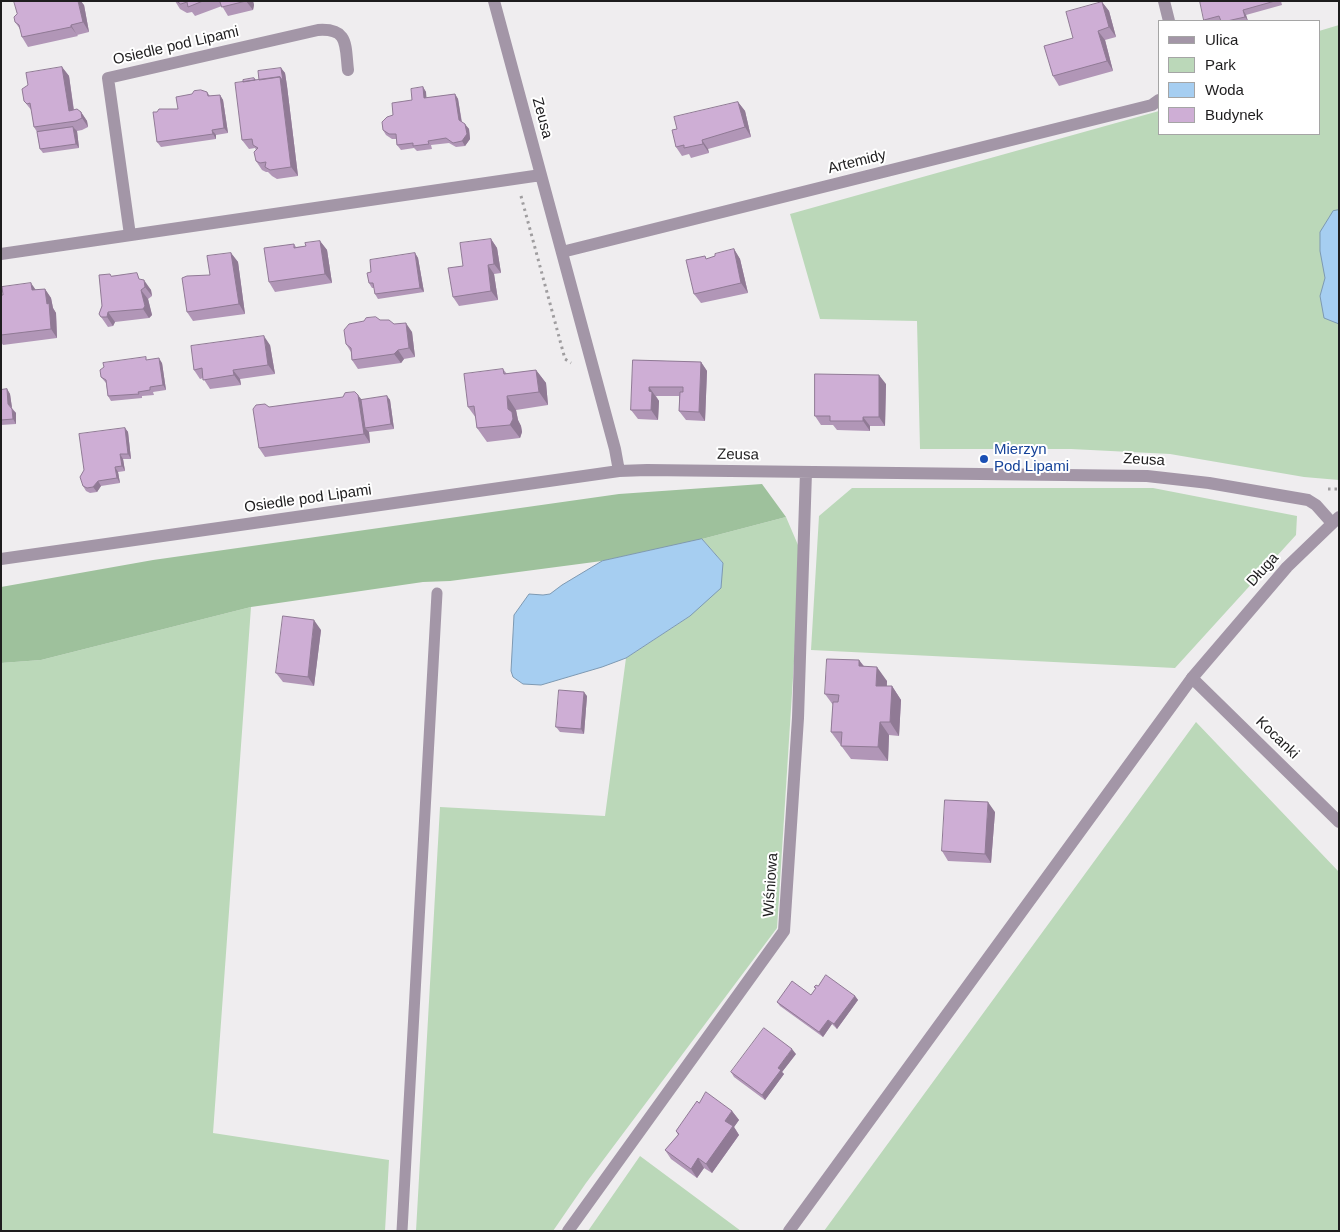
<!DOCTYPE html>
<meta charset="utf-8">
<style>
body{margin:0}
#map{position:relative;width:1340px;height:1232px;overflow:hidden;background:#efedef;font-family:Arial,sans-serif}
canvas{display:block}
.frame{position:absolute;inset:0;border:2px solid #1e1d1e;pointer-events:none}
.legend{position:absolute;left:1158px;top:20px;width:162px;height:115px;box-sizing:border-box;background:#fff;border:1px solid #a5a5a5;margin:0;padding:6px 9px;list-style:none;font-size:15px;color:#1e1d1e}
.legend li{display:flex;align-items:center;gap:10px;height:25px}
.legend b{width:25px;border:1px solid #a5a5a5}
</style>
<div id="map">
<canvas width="1340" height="1232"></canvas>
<div class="frame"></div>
<ul class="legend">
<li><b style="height:6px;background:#a396a7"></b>Ulica</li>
<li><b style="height:14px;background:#bbd8b9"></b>Park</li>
<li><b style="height:14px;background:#a6cef1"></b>Woda</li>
<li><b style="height:14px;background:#ceaed5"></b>Budynek</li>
</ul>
</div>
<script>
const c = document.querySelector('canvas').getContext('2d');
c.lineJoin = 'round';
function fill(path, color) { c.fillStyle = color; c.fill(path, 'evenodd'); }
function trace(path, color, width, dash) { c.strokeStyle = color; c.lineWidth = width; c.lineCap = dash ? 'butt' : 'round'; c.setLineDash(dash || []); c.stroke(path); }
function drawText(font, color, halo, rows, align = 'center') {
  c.font = font + ' Arial,sans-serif'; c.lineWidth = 4; c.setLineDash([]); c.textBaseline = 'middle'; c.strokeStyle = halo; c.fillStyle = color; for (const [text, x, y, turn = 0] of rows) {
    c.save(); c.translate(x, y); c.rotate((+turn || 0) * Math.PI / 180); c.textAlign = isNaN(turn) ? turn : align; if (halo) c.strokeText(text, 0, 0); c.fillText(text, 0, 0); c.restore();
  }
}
fill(new Path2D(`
 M1339 25V480L1304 477 1170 454 1071 449H920L917 321 820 319 790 214 1159 111V134H1319V31Z
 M852 488H1153L1297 516 1296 535 1175 668 811 650 819 516Z
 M786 517 801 552 777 928 586 1183 553 1231H416L440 807 605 816 626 658 690 616 723 563 702 539Z
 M251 607 213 1133 389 1160 385 1231H1V663L41 660Z
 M1196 722 1339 872V1231H824Z
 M640 1156 741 1231H588Z`), '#bbd8b9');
fill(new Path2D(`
 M762 484 786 517 702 539 602 561 450 581 423 582 251 607 41 660 1 663V587L153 560 619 494Z`), '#9ec19c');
const water = new Path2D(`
 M1339 210V324L1324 318 1320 296 1325 278 1320 251V232L1333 211Z
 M702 539 723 563 721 588 690 616 626 658 602 667 541 685 523 684 513 677 511 671 514 615 529 594 543 595 550 594 562 585 602 561Z`);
fill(water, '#a6cef1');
trace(water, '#7d99b2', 1);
trace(new Path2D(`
 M521 196 565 359 571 363
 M1328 489H1339`), '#9f9d9f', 3, [2.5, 4]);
trace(new Path2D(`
 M402 1231 437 593`), '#a396a7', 11);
trace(new Path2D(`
 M494 1 615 449 619 471
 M1164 1 1169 21
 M130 235 108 78 318 30C349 28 345 45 348 70
 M562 252 1152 105 1159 100
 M1 254 541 175
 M1 559 619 471 647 470 1147 476 1209 483 1308 500 1316 505 1332 523
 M1192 678 1339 822
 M568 1231 784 931 798 718 806 472`), '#a396a7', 12);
trace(new Path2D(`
 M789 1231 1192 678 1287 567 1339 517`), '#a396a7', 12);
fill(new Path2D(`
 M175 1H253L254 5 253 10 228 16 222 6 195 16 192 12 187 13 180 9Z
 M1200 1H1281L1282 5 1246 15 1248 21H1205Z
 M1102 2 1109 11 1116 37 1105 40 1113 71 1059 86 1053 76 1073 38Z
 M84 5 89 32 77 35 78 36 28 47 22 37 20 29 15 22Z
 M62 67 69 76 74 110 81 112 87 121 88 127 82 130 77 131 79 148 43 153 40 149 37 132 34 127 32 111 24 101Z
 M281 68 285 73 287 86 298 176 277 179 272 176 268 172H266L262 170 256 161V150L255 148 249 149 242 140 243 82 254 78 256 80H259Z
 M423 87 426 92V98L455 94 458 99 462 122 469 129 470 139 465 146 456 147 449 143 431 145 432 149 417 151 414 148 401 150 397 145 396 139H392L386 135 383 130 393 115 412 100Z
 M207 92 210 96 220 95 223 100 228 133 216 135V139L161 147 157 142V112L178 109Z
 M738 102 745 111 751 137 708 149 709 153 691 158 689 154 682 156 676 147 677 129Z
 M491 239 497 248 501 273 494 274 498 300 459 306 453 297 463 266Z
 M320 241 327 250 332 283 275 292 269 282 294 244 296 247 306 246Z
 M734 249 740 259 748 293 701 303 694 294 707 259 715 256Z
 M231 253 238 262 245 314 193 321 187 312 210 275Z
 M415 253 418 258 424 292 378 299 375 294 374 288H372L369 283 371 272Z
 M112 276 142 280 151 290 152 296 148 299 152 315 149 318 115 322 113 326 108 327 99 314Z
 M45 289 51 298 53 308 56 313 57 338 3 345 1 342V295Z
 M394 324 412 332 415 357 404 359 401 363 358 369 352 360 351 352 346 344Z
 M270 345 275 374 240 379 241 385 210 389 203 378 200 379 194 370Z
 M147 360 162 363 166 390 153 392 154 395 142 396V398L111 401 108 396 106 383 101 377Z
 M633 360 701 362 707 371 705 421 686 420 679 411V396H656L659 401 658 420 638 419 631 410Z
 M503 369 507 374 536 370 546 383 548 405 516 410 518 420 521 426 522 432 520 438 487 442 477 428 476 418 468 407Z
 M886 384 885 426H870V431L837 430 833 425H821L815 416Z
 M7 389 10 394 12 408 16 413V424L1 425V390Z
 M358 395 361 400 387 396 390 400 394 429 369 432 370 443 265 457 259 448Z
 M125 428 128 432 131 459H123L125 471 118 472 120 483 101 486 97 492 90 493 86 491 83 486Z
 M321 630 314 686 283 682 276 673Z
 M859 660 864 666 887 681V686H892L901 700 899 736 889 735 888 761 851 759 831 732 833 705 825 694Z
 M587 696 584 734 560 732 556 727Z
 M995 812 991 863 948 861 942 851Z
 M818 986 855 996 858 1000 837 1029 832 1024 823 1037 780 1006 777 1002 811 995 816 989 814 987Z
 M796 1054 782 1072 784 1074 765 1100 734 1077 731 1072Z
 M699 1103 732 1111 739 1120 734 1127 739 1135 712 1173 704 1168 697 1178 671 1159 665 1150 678 1135 676 1131Z`), '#b196b7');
fill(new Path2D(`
 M78 1H81L84 5 89 32 83 22Z
 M246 1H253L254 5 253 10Z
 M1102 2 1109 11 1116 37 1109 27Z
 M1243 10 1246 15 1248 21 1245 17Z
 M71 25 77 35 78 36 71 27Z
 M1098 31 1105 40 1113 71 1107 61Z
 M62 67 69 76 75 120 69 111Z
 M281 68 285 73 287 86 298 176 291 167 280 77Z
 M423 87 426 92 427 103 424 98Z
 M455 94 458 99 462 125 459 120Z
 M220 95 223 100 228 133 224 128Z
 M738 102 745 111 751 137 745 127Z
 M81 112 87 121 88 127 82 118Z
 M465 124 469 129 470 139 465 146 462 141Z
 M73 127 77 131 79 148 76 144Z
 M212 130 216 135V139L213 134Z
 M702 140 708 149 709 153 703 144Z
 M491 239 497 248 501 273 494 264Z
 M320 241 327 250 332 283 325 274Z
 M734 249 740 259 748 293 741 283Z
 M231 253 238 262 245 314 239 304Z
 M415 253 418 258 424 292 420 288Z
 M488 265 494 274 498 300 491 291Z
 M144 280 151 290 152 296 145 287Z
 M31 283 38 293 32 290Z
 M45 289 51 298 53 308 56 313 57 338 51 329Z
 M141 290 148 299 152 315 149 318 143 309Z
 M108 312 115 322 113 326 107 317Z
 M406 323 412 332 415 357 409 348Z
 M264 336 270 345 275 374 268 365Z
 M398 350 404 359 401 363 394 354Z
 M159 358 162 363 166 390 163 385Z
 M701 362 707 371 705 421 699 412Z
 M233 370 240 379 241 385 234 375Z
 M536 370 546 383 548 405 539 392Z
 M879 375 886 384 885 426 879 417Z
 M649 387 659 401 658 420 651 410 649 391Z
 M7 389 10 394 12 408 8 404Z
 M358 395 365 404V428L369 432 370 443 364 434Z
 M387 396 390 400 394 429 391 424Z
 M507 396 516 410 518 420 521 426 522 432 520 438 510 425Z
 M12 409 16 413V424L13 419Z
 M863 417 870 426V431L863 421Z
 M125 428 128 432 131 459 128 454Z
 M120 454 123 459 125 471 122 466Z
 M115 467 118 472 120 483 117 478Z
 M98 481 101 486 97 492 93 487Z
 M314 620 321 630 314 686 308 677Z
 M859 660 869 674 859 666Z
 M877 667 887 681 886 699 876 686Z
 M892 686 901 700 899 736 890 722Z
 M584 692 587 696 584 734 581 729Z
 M880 722 889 735 888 761 878 747Z
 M988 802 995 812 991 863 985 854Z
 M855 996 858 1000 837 1029 834 1024Z
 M828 1020 832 1024 823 1037 819 1032Z
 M792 1049 796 1054 782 1072 784 1074 765 1100 762 1095 778 1068Z
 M732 1111 739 1120 734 1127 739 1135 712 1173 706 1164 725 1121Z
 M698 1158 704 1168 697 1178 691 1169Z`), '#907a95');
const building = new Path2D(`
 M14 1H78L83 22 71 25V27L22 37 19 25 15 22 14 17 17 14Z
 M177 1H203L188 7 187 2 181 4Z
 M220 1H246L222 7Z
 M1200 1H1275L1243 10 1245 17 1227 21H1221L1219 16 1204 20Z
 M1102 2 1109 27 1098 31 1107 61 1053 76 1044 46 1073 38 1066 12Z
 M62 67 69 111 77 109 81 112 82 118 76 121 34 127 30 103 27 104 24 101 22 89 28 85 26 73Z
 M281 68 283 81 280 77 259 80 258 71Z
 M280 77 291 167 270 170 265 167 266 162 260 163 256 161 254 152 258 148 253 145 252 139 242 140 235 83Z
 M254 78 255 80 243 82V80Z
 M423 87 424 98 455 94 459 120 465 124 467 134 462 141 453 143 446 138 428 141 429 144 413 146V143L397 145 396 134H389L383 130 382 122 387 117 393 115 392 103 412 100 411 89Z
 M201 90 207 92 208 96 220 95 224 128 212 130 213 134 157 142 153 112H157L159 109H178L176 97 192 94 194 91Z
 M738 102 745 127 702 140 703 144 684 148V145L676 147 672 130 677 129 674 117Z
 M73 127 76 144 40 149 37 132Z
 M491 239 494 264 488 265 491 291 453 297 448 268 463 266 460 243Z
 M320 241 325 274 269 282 264 248 294 244V248L306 246 305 243Z
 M734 249 741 283 694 294 686 260 705 256 706 259 715 256V254Z
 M231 253 239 304 187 312 182 278 187 276 210 275 207 256Z
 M415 253 420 288 375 294 373 283H369L367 273 371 272 370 260Z
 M137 273 139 279 144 280 145 287 141 290 145 306 143 309 108 312 107 317H101L99 314 102 306 99 275 110 274 111 276Z
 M31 283 32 290 45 289 47 304 49 303 51 329 1 335V295H3L2 287Z
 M376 317 380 320H389L394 324 406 323 409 348 398 350 394 354 352 360 351 348 346 344 344 330 349 324 364 321 366 318Z
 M264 336 268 365 233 370 234 375 203 380 202 368 194 370 191 346Z
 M146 357V360L159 358 163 385 150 387V390L138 392 139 394 108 396 106 380 101 377 100 370 104 367 103 363Z
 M633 360 701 362 699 412 679 411 680 392H683V387H649V391L652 392 651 410H631Z
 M503 369 504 374 536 370 539 392 507 396 508 409 512 412 513 419 510 425 477 428 474 406 468 407 464 374Z
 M815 374 879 375V417H863V421H830V416H815Z
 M7 389 8 404 12 409 13 419 1 420V390Z
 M355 392 358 395 364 434 259 448 253 409 256 405 265 404 269 407 343 397 345 393Z
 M387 396 391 424 365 428 361 400Z
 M125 428 128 454H120L122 466 115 467 117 478 98 481 93 487 87 488 83 486 80 477 84 470 79 434Z
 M283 616 314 620 308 677 276 673Z
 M827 659 859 660V666L877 667 876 686H892L890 722H880L878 747 841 746 842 732H831L833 702H838L839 695 825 694Z
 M559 690 584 692 581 729 556 727Z
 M945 800 988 802 985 854 942 851Z
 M826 975 855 996 834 1024 828 1020 819 1032 777 1002 792 981 811 995 816 988 814 987 816 985 818 986Z
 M764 1028 792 1049 778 1068 781 1070 762 1095 731 1072Z
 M706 1092 732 1111 725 1121 733 1126 706 1164 698 1158 691 1169 665 1150 679 1134 676 1131 697 1101 699 1103Z`);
fill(building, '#ceaed5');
trace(building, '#907a95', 1);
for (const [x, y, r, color] of [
 [984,459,5,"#1a4fb4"]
]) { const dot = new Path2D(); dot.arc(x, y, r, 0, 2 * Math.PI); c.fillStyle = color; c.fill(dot); trace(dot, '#fff', 2); }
drawText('15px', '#1e1d1e', '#fff', [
 ["Osiedle pod Lipami",176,46,-13],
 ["Zeusa",542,118,75],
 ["Artemidy",857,162,-14],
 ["Zeusa",738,455,1],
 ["Zeusa",1144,460,3],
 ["Osiedle pod Lipami",308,499,-8],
 ["Długa",1263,570,-48],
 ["Kocanki",1277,738,44],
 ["Wiśniowa",771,885,-86]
]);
drawText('15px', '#164399', '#fff', [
 ["Mierzyn",994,450],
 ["Pod Lipami",994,467]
], 'left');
</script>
